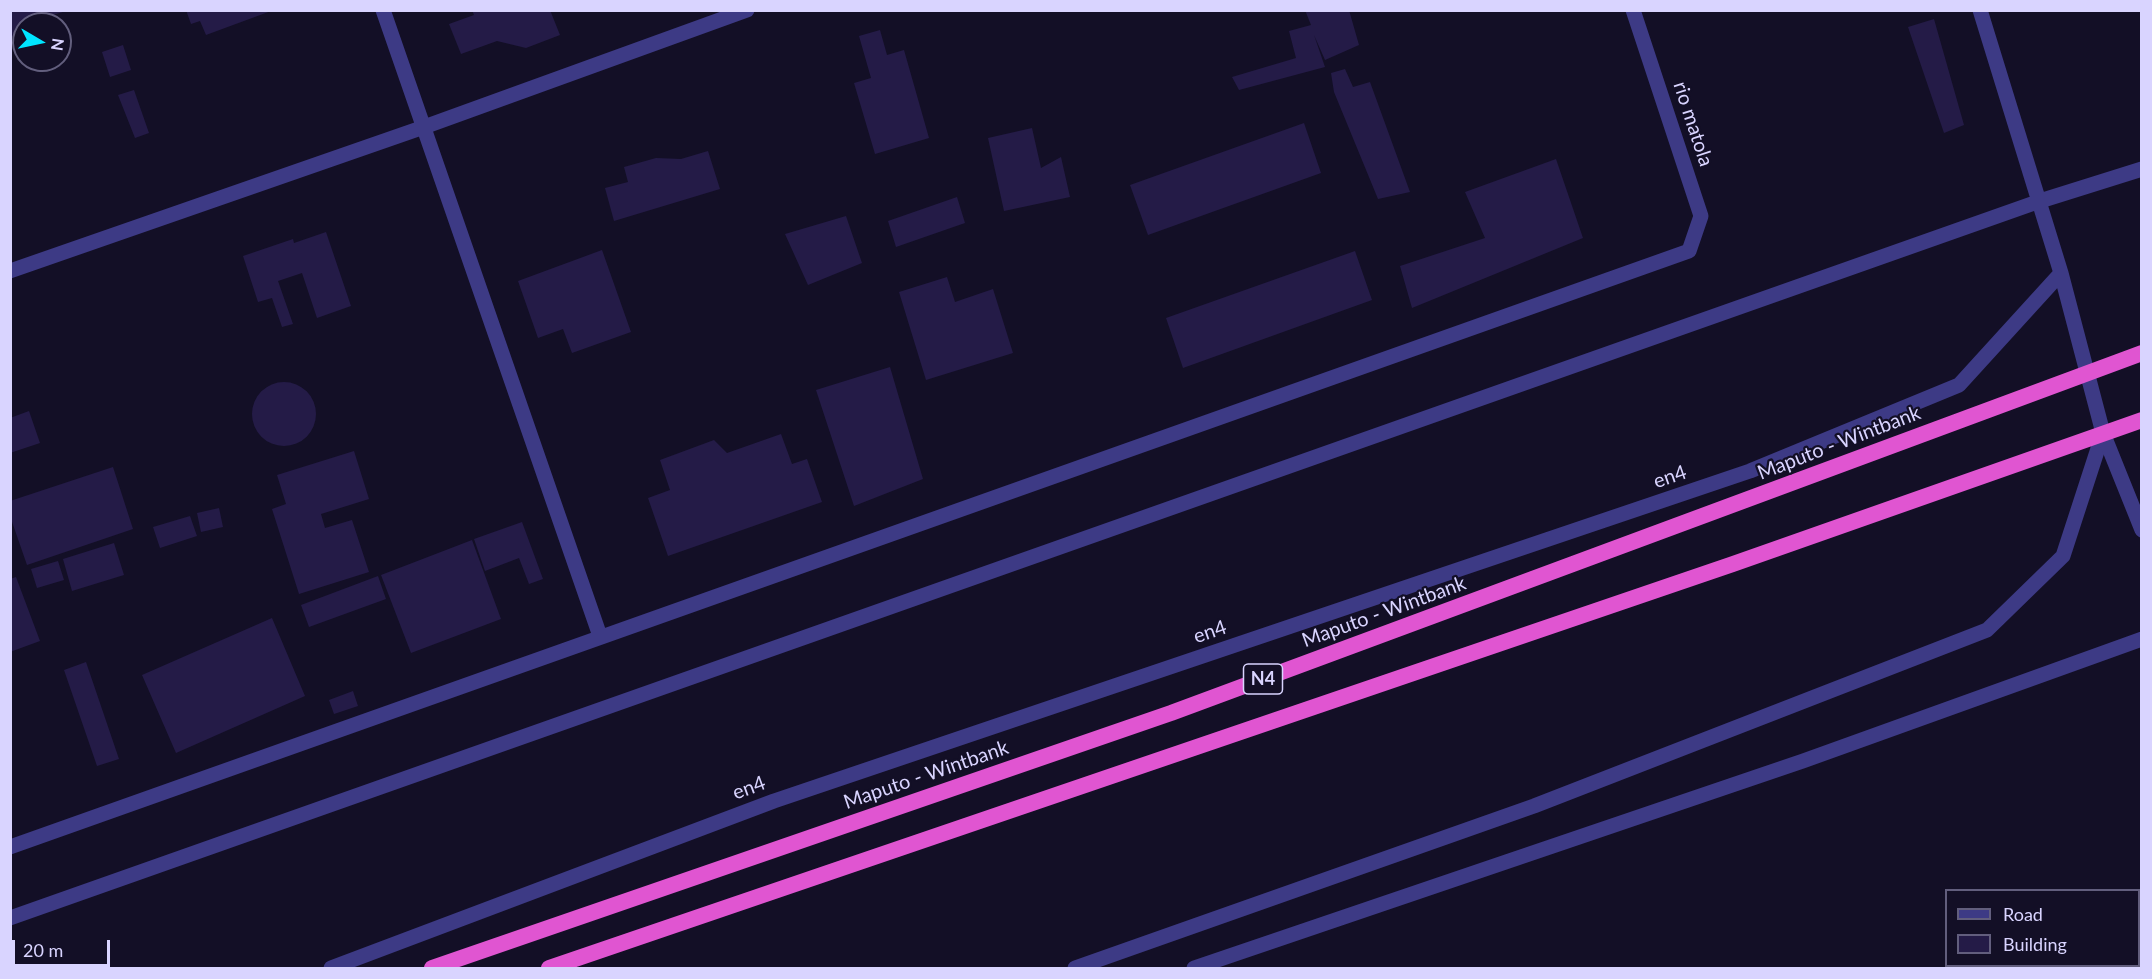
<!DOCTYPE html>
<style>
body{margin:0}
#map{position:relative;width:2152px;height:979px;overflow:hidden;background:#130f26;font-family:Lato,sans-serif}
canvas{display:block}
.frame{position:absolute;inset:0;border:12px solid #d9d4ff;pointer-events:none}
.legend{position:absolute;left:1945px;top:889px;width:195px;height:78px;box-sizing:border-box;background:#130f26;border:2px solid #625e7d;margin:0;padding:8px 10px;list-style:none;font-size:18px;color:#d9d4ff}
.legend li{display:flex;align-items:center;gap:12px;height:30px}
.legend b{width:30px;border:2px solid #625e7d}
.north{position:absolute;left:12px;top:12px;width:60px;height:60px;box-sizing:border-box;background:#130f26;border:2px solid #625e7d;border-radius:50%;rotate:99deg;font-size:16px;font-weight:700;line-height:24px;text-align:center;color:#d9d4ff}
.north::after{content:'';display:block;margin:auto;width:21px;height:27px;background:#00e5ff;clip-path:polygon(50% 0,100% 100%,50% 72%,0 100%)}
.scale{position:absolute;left:12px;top:940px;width:98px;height:27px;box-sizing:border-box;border:3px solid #d9d4ff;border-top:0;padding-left:8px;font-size:18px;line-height:21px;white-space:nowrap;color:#d9d4ff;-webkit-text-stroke:4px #130f26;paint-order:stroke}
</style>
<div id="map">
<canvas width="2152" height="979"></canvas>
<div class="frame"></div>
<ul class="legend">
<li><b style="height:8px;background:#3d3a85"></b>Road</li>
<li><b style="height:16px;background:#241b47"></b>Building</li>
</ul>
<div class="north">N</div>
<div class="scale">20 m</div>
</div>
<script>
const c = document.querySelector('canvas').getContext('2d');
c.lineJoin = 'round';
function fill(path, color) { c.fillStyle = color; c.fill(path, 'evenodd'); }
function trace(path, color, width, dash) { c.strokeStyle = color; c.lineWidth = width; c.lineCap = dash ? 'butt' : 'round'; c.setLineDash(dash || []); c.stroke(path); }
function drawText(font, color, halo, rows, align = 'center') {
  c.font = font + ' Lato,sans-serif'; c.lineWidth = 4.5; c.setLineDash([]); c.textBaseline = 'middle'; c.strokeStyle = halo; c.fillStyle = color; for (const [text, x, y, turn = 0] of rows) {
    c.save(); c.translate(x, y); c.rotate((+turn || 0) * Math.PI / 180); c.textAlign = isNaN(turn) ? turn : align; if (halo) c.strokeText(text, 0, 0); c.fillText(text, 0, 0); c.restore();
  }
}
fill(new Path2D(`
 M10 10H66V11L24 24 15 29 20 35 10 38Z
 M186 10H271V11L206 35 200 21 191 24Z
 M472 10H550L560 35 526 48 497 41 461 54 449 24 474 15Z
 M1305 10H1349L1359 45 1325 60 1314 35 1325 67 1239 90 1232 77 1296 58 1289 31 1311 25Z
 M1934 19 1964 125 1944 133 1908 27Z
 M880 30 887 55 904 50 929 138 875 154 854 83 871 78 859 36Z
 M123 45 131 70 110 77 102 52Z
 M1345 69 1353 87 1370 82 1410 192 1378 199 1334 92 1331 73Z
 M134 90 149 133 135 138 118 95Z
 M1304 123 1321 173 1148 235 1130 185Z
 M1032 128 1041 168 1061 157 1070 197 1004 211 988 138Z
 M708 151 720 189 614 221 605 188 628 182 624 167 656 158 681 159Z
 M1556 159 1583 238 1412 308 1400 266 1485 238 1465 192Z
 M957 197 965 223 896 247 888 221Z
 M846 216 862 263 808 285 785 234Z
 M326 232 351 306 317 318 302 273 278 281 293 324 282 327 272 298 258 302 243 256 293 239 294 243Z
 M602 250 631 332 572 353 563 329 538 338 518 281Z
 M1355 251 1372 300 1183 368 1166 318Z
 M947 277 955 302 993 289 1013 353 926 380 899 292Z
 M890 367 923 479 854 506 816 390Z
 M252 414a32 32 0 1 1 64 0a32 32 0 1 1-64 0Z
 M29 411 40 443 10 453V418Z
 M781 434 792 464 807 459 822 502 668 556 648 498 670 490 660 460 714 440 727 453Z
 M354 451 369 499 321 514 325 528 352 520 369 572 299 594 272 509 286 504 277 475Z
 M113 467 133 529 27 565 10 516V501Z
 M219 508 223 527 201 532 197 513Z
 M190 516 197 536 160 548 153 527Z
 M522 522 543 579 529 584 519 558 485 571 474 539Z
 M472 540 501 619 411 653 381 575Z
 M114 543 124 575 72 591 63 559Z
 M58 561 64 580 37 588 31 569Z
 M378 576 386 599 309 627 301 605Z
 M16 577 40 641 10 652V579Z
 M272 618 305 696 176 753 142 675Z
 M86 662 119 759 97 766 64 670Z
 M353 691 358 706 334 714 329 700Z`), '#241b47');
trace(new Path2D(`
 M1075 968 1534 806 1987 630 2063 556 2103 433`), '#3d3a85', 15);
trace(new Path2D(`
 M383 10 600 636
 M1980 10 2061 273 2103 433 2142 530
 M10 271 424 127 747 10
 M10 847 1689 251 1701 216 1633 10
 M10 918 2040 201 2142 169
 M331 968 774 801 1750 471 1959 385 2061 273
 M1194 968 1803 761 2142 639`), '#3d3a85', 15);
trace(new Path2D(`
 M432 968 1171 713 2142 353
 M549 968 1733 564 2142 420`), '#e055d1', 16);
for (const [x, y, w] of [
 [1263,679,39]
]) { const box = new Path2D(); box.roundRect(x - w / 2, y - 15, w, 30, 4.5); c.fillStyle = '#130f26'; c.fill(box); trace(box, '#d9d4ff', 1.5); }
drawText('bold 18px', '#d9d4ff', null, [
 ["N4",1263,679]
]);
drawText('20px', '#d9d4ff', '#130f26', [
 ["rio matola",1693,124,72],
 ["Maputo - Wintbank",1839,443,-21],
 ["en4",1670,477,-19],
 ["Maputo - Wintbank",1384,612,-20],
 ["en4",1210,632,-19],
 ["Maputo - Wintbank",926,775,-19],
 ["en4",749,788,-20]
]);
</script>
